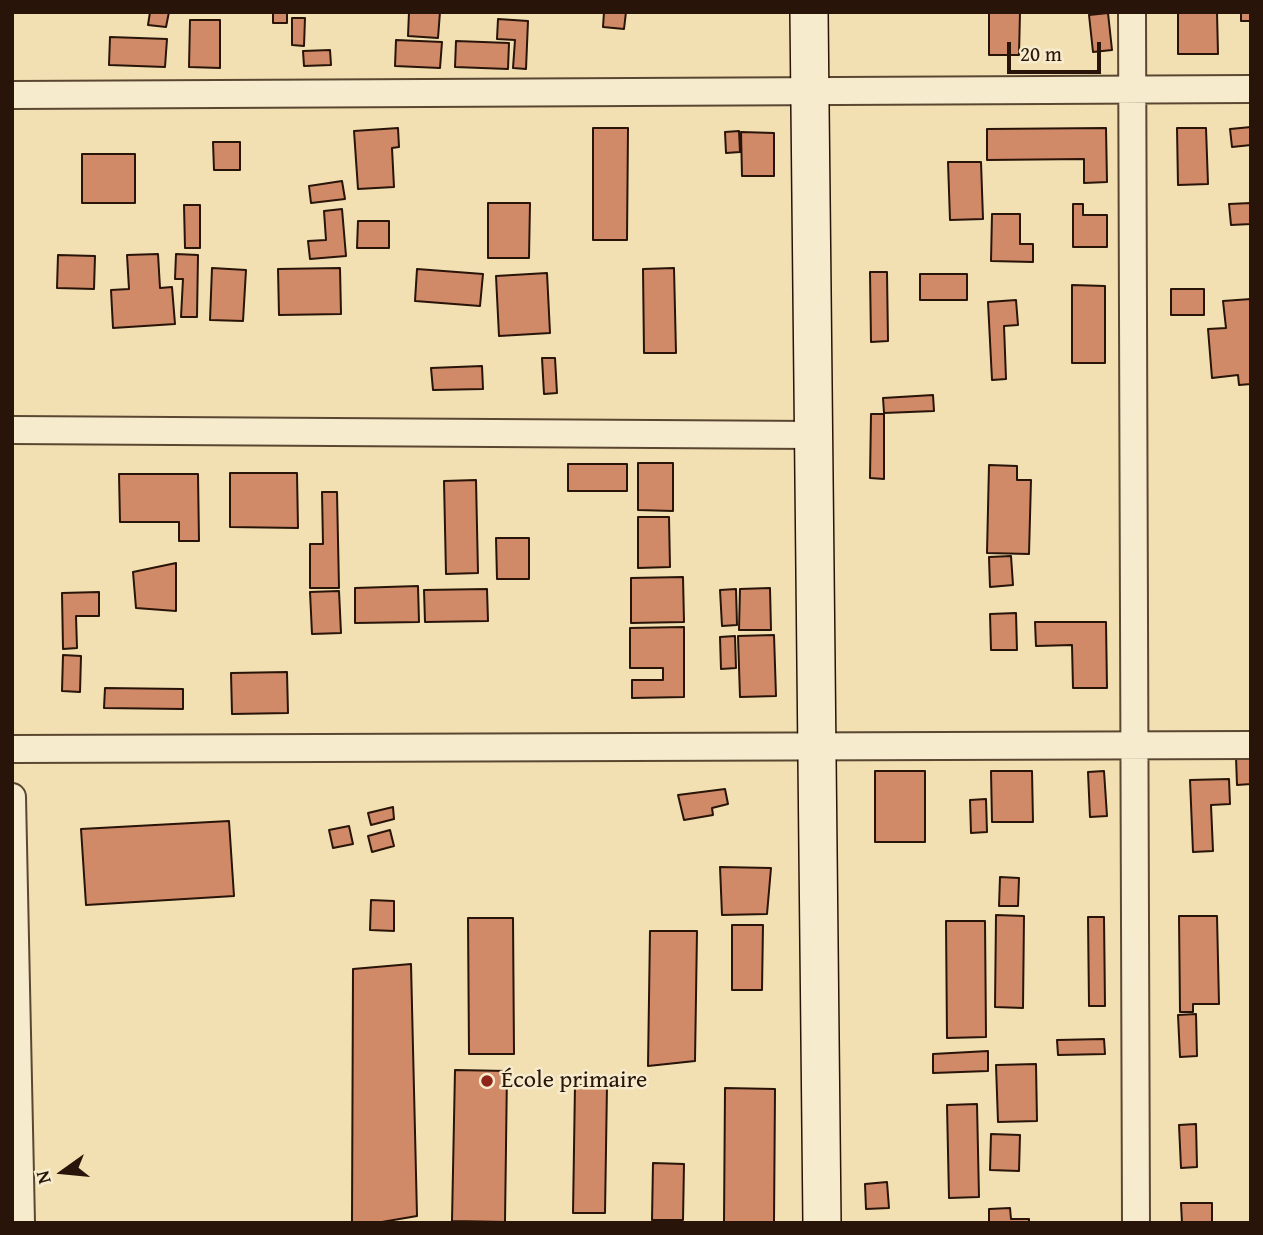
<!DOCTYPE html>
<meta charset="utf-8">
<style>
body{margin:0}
#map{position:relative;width:1263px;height:1235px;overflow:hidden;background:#f2e0b2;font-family:"Gentium Book Plus",serif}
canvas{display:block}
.frame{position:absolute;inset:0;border:14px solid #281408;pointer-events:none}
.north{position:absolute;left:28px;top:1137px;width:70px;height:70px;-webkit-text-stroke:5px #f7ebcd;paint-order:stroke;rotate:255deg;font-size:19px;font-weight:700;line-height:28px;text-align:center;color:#281408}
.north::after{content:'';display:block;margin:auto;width:24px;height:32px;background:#281408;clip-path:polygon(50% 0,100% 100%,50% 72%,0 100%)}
.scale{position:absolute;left:1007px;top:42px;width:94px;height:32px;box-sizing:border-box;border:4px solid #281408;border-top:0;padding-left:9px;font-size:21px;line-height:24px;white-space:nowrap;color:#281408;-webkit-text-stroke:5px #f7ebcd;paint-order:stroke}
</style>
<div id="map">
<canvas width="1263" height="1235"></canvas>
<div class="frame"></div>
<div class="north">N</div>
<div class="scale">20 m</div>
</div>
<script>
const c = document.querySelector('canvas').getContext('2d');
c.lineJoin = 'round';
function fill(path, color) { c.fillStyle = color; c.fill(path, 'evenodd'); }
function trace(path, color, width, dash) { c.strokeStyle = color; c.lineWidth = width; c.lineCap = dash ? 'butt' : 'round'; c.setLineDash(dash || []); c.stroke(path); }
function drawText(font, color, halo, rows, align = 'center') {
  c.font = font + ' "Gentium Book Plus",serif'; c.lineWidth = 5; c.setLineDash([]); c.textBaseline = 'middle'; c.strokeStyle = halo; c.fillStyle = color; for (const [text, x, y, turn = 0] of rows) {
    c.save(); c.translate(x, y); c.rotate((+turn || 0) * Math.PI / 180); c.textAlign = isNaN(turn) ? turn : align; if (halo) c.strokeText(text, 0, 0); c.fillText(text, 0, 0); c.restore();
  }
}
const building = new Path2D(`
 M150 12H169L166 27 148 25Z
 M273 12H287V23H273Z
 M409 12H440L438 38 408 36Z
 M604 12H626L624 29 603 27Z
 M989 12H1020L1019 55H989Z
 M1178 12H1217L1218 54H1178Z
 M1241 12H1251V21H1241Z
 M1108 13 1112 50 1093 52 1089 15Z
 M292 18H305L304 46 292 45Z
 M498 19 528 21 526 69 513 68 515 40 497 39Z
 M190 20H220V68L189 67Z
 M110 37 167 39 165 67 109 65Z
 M396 40 442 42 440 68 395 66Z
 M456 41 509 43 508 69 455 67Z
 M330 50 331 65 304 66 303 51Z
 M1251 127V145L1232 147 1230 129Z
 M398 128 399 147 392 148 394 187 358 189 354 131Z
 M593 128H628L627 240H593Z
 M1106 128 1107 182 1084 183V159L987 160V129Z
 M1177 128H1206L1208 184 1178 185Z
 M739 131 740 152 726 153 725 132Z
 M741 132 774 133V176H742Z
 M213 142H240V170H214Z
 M82 154H135V203H82Z
 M948 162H981L983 219 950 220Z
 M342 181 345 199 311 203 309 186Z
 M488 203H530L529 258H488Z
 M1251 203V224L1231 225 1229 204Z
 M1073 204H1083V215H1107V247H1073Z
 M184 205H200V248H185Z
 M342 209 346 256 310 259 308 241 326 240 324 211Z
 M992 214H1020V244H1033V262L991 261Z
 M358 221H389V248H357Z
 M158 254 160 288 172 287 175 324 113 328 111 290 129 289 127 255Z
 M176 254 198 255 197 317H181L183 279H175Z
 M58 255 95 256 94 289 57 288Z
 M212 268 246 270 243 321 210 320Z
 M340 268 341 314 279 315 278 269Z
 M674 268 676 353H644L643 269Z
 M417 269 483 274 480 306 415 301Z
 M870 272H887L888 341 871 342Z
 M547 273 550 333 499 336 496 276Z
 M920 274H967V300H920Z
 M1072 285 1105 286V363H1072Z
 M1171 289H1204V315H1171Z
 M1251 299V384L1239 385 1238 375 1212 378 1208 329 1226 328 1223 301Z
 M1016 300 1018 325 1004 326 1006 379 992 380 988 302Z
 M542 358H555L557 393 544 394Z
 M482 366 483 389 433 390 431 368Z
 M933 395 934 411 884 413 883 398Z
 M871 414H884V479L870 478Z
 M638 463H673V511L638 510Z
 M568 464H627V491H568Z
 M989 465 1017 466V480H1031L1029 554 987 553Z
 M230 473H297L298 528 230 527Z
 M119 474H198L199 541H179V522H120Z
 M476 480 478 573 446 574 444 481Z
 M322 492H337L339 588H310V544H323Z
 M638 517H669L670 567 638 568Z
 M496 538H529V579H497Z
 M1011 556 1013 585 990 587 989 557Z
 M176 563V611L136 608 133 572Z
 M683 577 684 622 631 623V578Z
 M418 586 419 622 355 623V588Z
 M770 588 771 630H739L740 589Z
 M487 589 488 621 425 622 424 590Z
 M736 589 737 625 722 626 720 590Z
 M339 591 341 633 312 634 310 592Z
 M99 592V616H76L77 648 63 649 62 593Z
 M1016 613 1017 650H991L990 614Z
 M1035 622H1106L1107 688H1073L1072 645 1036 646Z
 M684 627V697L632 698V680H663V668H630V628Z
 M774 635 776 696 740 697 738 636Z
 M735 636 736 668 721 669 720 637Z
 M63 655 81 656 80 692 62 691Z
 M287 672 288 713 232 714 231 673Z
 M105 688 183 689V709L104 708Z
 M1236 757H1251V784L1237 785Z
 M875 771H925V842H875Z
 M991 771H1032L1033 822H992Z
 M1104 771 1107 816 1090 817 1088 772Z
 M1229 779 1230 804 1211 805 1213 851 1193 852 1190 780Z
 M725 789 728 804 712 808 713 815 684 820 678 795Z
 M986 799 987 832 971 833 970 800Z
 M393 807 394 819 371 825 368 813Z
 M229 821 234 896 86 905 81 829Z
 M349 826 353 844 333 848 329 830Z
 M390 830 394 846 372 852 368 836Z
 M720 867 771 868 767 914 722 915Z
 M1000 877 1019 878 1018 906H999Z
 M371 900 394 901V931L370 930Z
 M996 915 1024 916 1023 1008 995 1007Z
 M1179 916H1217L1219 1004H1193V1012H1180Z
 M1088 917H1104L1105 1006H1089Z
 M468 918H513L514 1054H469Z
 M946 921H985L986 1037 947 1038Z
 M732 925H763L762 990H732Z
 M650 931H697L695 1061 648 1066Z
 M411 964 417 1216 376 1223H352L353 969Z
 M1196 1014 1197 1056 1180 1057 1178 1015Z
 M1104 1039 1105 1054 1058 1055 1057 1040Z
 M988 1051V1071L933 1073V1054Z
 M1036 1064 1037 1121 998 1122 996 1065Z
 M455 1070 507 1071 505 1222 452 1221Z
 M575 1085H607L605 1213H573Z
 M725 1088 775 1089 774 1223H724Z
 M977 1104 979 1197 949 1198 947 1105Z
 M1196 1124 1197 1167 1181 1168 1179 1125Z
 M991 1134 1020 1135 1019 1171 990 1170Z
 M653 1163 684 1164 683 1220H652Z
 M887 1182 889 1208 866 1209 865 1184Z
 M1181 1203H1212V1223H1182Z
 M1010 1208 1011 1219H1029V1223H989V1209Z`);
fill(building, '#d18a68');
trace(building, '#281408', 2);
const street = new Path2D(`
 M1132 12 1136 1223
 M12 95 1251 89
 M12 430 814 435
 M12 749 1251 745
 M12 797 21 1223`);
const secondary = new Path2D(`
 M809 12 822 1223`);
trace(street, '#5a4732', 30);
trace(secondary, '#281408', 40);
trace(street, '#f7ebcd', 26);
trace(secondary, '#f7ebcd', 37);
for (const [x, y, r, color] of [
 [487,1081,7,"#8f2418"]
]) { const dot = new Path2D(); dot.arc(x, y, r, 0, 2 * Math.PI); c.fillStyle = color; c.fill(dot); trace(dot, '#f7ebcd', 2.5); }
drawText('24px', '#281408', '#f7ebcd', [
 ["École primaire",501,1081]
], 'left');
</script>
